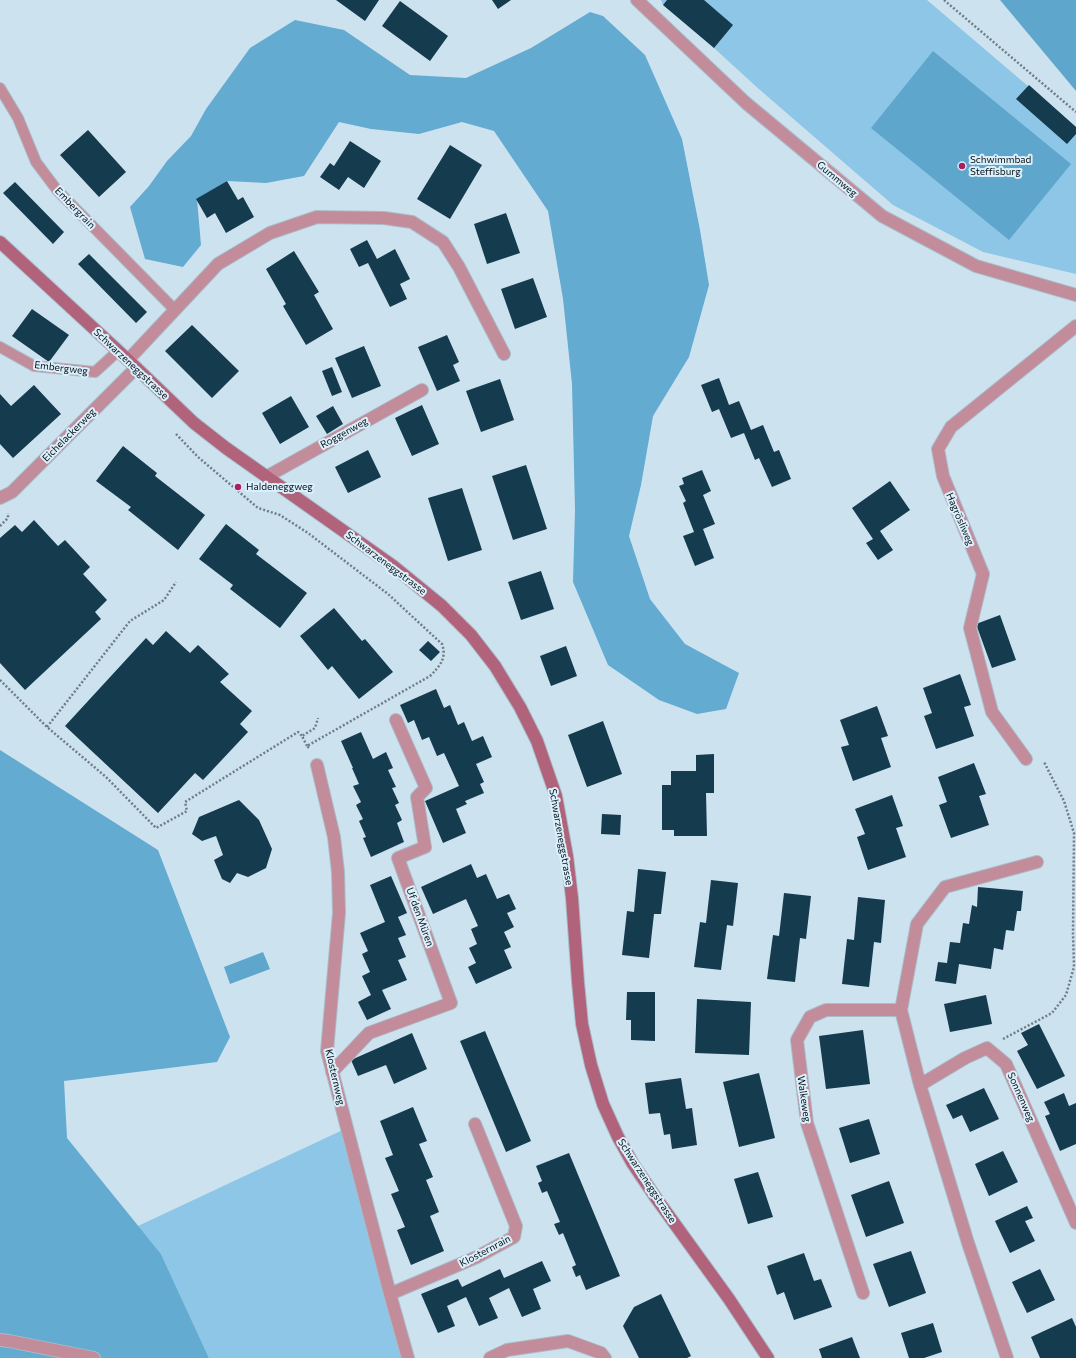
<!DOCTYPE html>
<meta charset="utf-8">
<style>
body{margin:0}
canvas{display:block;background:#cde2ef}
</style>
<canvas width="1076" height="1358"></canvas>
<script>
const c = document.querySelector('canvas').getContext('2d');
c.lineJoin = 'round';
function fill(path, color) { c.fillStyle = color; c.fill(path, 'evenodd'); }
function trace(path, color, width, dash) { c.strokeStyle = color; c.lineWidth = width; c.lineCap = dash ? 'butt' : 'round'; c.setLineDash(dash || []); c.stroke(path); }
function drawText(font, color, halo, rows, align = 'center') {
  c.font = font + ' Commissioner,sans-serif'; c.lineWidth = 4; c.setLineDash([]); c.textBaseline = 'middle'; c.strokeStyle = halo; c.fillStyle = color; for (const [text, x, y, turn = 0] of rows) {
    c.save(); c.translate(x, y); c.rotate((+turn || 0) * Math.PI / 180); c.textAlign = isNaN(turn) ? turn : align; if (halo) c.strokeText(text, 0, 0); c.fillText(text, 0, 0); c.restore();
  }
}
fill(new Path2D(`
 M661 0H927L1076 127V274L983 252 893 205 760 90 714 48 663 5Z
 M347 1128 408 1358H209L161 1254 138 1226Z`), '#8dc6e6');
fill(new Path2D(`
 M590 12 603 16 645 55 682 139 700 230 709 285 689 357 653 416 641 485 629 536 650 599 685 644 739 673 726 709 697 714 659 700 608 665 573 582 575 510 572 384 563 299 548 211 494 131 462 122 419 134 371 129 339 122 304 176 266 183 227 181 197 199 201 245 183 267 145 259 130 207 149 186 167 161 191 136 206 109 250 48 295 20 344 30 410 75 466 78 531 48Z
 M0 750 158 850 230 1037 217 1062 64 1081 67 1138 161 1254 209 1358H0Z`), '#63abd1');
fill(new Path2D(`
 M1000 0H1076V91Z
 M933 51 1071 164 1009 240 871 128Z
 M263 952 270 969 230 984 224 967Z`), '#5fa6cd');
fill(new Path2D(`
 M336 0H379L365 21Z
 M492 0H511L498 9Z
 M667 0H704L733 25 714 48 663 5Z
 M400 1 448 36 430 61 382 26Z
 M1029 85 1076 127V134L1067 144 1016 99Z
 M88 130 126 172 99 197 60 155Z
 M350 141 381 161 364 188 348 177 339 190 320 177 330 163 334 166Z
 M450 145 482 165 450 219 417 199Z
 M227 181 238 200 243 197 254 217 226 233 215 213 207 218 196 199Z
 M15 182 64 232 53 244 3 193Z
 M506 213 520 253 487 264 474 224Z
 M367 240 377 259 395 249 410 279 400 284 407 299 390 307 368 263 359 267 350 249Z
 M294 251 319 292 314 295 333 329 306 345 283 306 286 304 266 269Z
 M89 254 147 312 136 323 78 264Z
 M533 278 547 317 515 329 501 289Z
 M32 309 69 335 49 362 12 336Z
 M192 325 239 371 212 398 165 351Z
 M447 335 459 362 453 365 460 381 437 391 418 347Z
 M364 346 381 386 352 398 335 358Z
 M332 367 342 392 332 396 322 371Z
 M719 378 729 405 739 401 751 430 763 425 774 452 779 450 791 479 772 487 759 458 755 460 744 433 731 438 719 409 712 412 701 385Z
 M500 379 514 420 481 432 466 391Z
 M34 385 61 414 13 458 0 444V394L11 406Z
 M291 396 309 427 280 444 262 413Z
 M422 405 439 444 412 456 395 418Z
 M333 406 343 424 327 434 316 416Z
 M123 446 157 473 155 476 205 515 178 550 128 510 131 507 96 481Z
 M368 450 381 477 348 493 335 467Z
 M526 465 547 529 513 540 492 476Z
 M702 470 711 491 703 495 715 524 703 529 714 558 695 566 683 536 694 532 683 503 686 501 679 486 684 484 682 478Z
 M890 481 910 510 880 531 893 550 878 560 866 543 873 539 852 508Z
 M462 488 482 550 448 561 428 498Z
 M34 520 58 546 65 540 90 567 83 574 107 600 95 612 101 619 25 690 0 663V538L15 525 22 532Z
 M226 524 259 550 256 554 307 593 280 628 230 589 233 585 199 559Z
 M541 571 554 609 521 620 508 582Z
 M334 608 362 641 365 639 393 672 359 699 332 666 328 670 300 636Z
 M1000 615 1016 660 992 668 976 624Z
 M166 631 190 653 198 645 229 674 220 682 252 711 240 724 248 732 203 780 195 773 158 813 65 726 146 638 153 645Z
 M428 641 440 652 431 661 419 650Z
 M566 646 577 676 551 686 540 656Z
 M960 674 971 705 964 707 974 736 936 749 924 716 932 713 923 688Z
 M436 689 444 708 450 705 458 725 464 722 472 741 483 736 492 757 476 764 484 782 480 784 484 793 465 801 467 804 456 809 466 833 443 843 425 801 459 786 444 753 437 756 429 737 422 740 414 720 408 723 400 705Z
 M877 706 888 736 881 738 891 767 853 781 841 747 849 745 840 720Z
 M603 721 622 774 587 787 568 735Z
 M361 732 373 759 386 752 393 768 388 770 396 787 392 788 399 803 395 805 402 820 397 823 404 842 371 857 363 838 366 837 359 821 363 819 356 805 361 802 353 786 359 784 352 768H353L341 741Z
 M714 754V793H706L707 836H674V830H662V785H671V771H696V755Z
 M974 763 986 794 979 796 989 825 951 838 939 805 947 802 938 777Z
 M892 795 903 826 896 828 906 857 868 870 857 837 865 834 855 809Z
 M239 800 259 820 272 849 266 868 248 877 237 873 230 883 222 879 214 860 223 855 216 836 202 841 192 834 199 817Z
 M602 814 621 815 620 835 601 834Z
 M471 864 477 878 486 874 497 899 509 894 516 909 507 913 514 927 504 932 511 947 504 950 512 968 476 984 468 967 476 963 469 948 477 944 471 929 478 926 466 899 433 914 421 887Z
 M638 869 666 872 661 914H654L649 958 622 955 627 911 634 912Z
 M391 876 407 913 398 917 406 935 398 938 406 957 398 960 407 980 382 990 391 1009 367 1020 358 1002 371 995 362 976 370 972 362 954 368 951 360 933 385 922 370 885Z
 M711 880 738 883 733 926 727 925 721 970 694 967 700 922 706 923Z
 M978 887 1023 891 1021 911H1017L1014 931 1006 930 1003 950 994 948 991 969 959 964 956 984 935 981 938 962 947 963 950 942 960 943 963 923 969 924 972 905 977 907Z
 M784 893 811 896 806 939 800 938 795 982 767 979 773 935 779 936Z
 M858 897 885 900 881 943 874 942 869 987 842 984 847 939 854 940Z
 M627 992H655V1041L631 1040V1020H626Z
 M986 995 992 1024 950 1032 944 1004Z
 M697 999 751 1002 749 1055 695 1053Z
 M1039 1024 1065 1076 1037 1089 1017 1051 1028 1045 1021 1033Z
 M863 1030 870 1084 826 1089 819 1036Z
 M485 1031 531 1141 506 1152 460 1041Z
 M412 1033 427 1069 394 1084 386 1065 358 1076 351 1060Z
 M759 1073 775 1138 739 1147 723 1082Z
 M681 1078 686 1109 692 1108 697 1145 672 1149 670 1134 664 1135 660 1113 649 1114 645 1083Z
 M984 1088 999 1119 970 1132 962 1115 953 1119 946 1105Z
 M1064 1093 1069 1106 1076 1103V1144L1060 1151 1045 1116 1050 1114 1044 1102Z
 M413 1107 427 1141 419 1144 433 1177 426 1180 439 1212 430 1216 444 1251 411 1265 397 1230 405 1227 391 1194 399 1191 385 1158 393 1155 380 1121Z
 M869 1119 880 1154 850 1163 839 1128Z
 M1003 1151 1018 1182 989 1196 975 1164Z
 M569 1153 620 1276 586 1290 580 1275 576 1277 572 1267 576 1265 563 1233 559 1235 554 1224 560 1222 547 1191 542 1193 538 1183 542 1181 536 1166Z
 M758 1172 773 1217 748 1224 734 1179Z
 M889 1181 904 1223 866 1237 851 1195Z
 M1027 1206 1033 1218 1025 1221 1035 1241 1010 1253 995 1221Z
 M911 1251 926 1293 889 1307 873 1264Z
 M804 1253 814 1281 821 1279 832 1307 794 1320 784 1292 777 1295 767 1266Z
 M542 1261 551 1281 533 1289 541 1309 522 1317 509 1288 489 1298 498 1318 479 1326 466 1297 447 1306 455 1326 438 1333 421 1294 458 1279 462 1287 500 1269 504 1278Z
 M1040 1269 1055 1300 1027 1313 1012 1282Z
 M661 1294 691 1356 687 1358H639L623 1326 634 1307Z
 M1072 1318 1076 1327V1358H1040L1031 1337Z
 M933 1323 942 1352 924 1358H909L901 1333Z
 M852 1337 860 1358H822L819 1349Z`), '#143b4e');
const service = new Path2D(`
 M0 88 18 118 36 162 57 190 175 310
 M0 347 34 366 95 372 118 351`);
const minor = new Path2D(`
 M637 0 746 103 882 216 976 266 1076 295
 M128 360 218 264 270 233 317 217 384 218 412 222 443 242 459 267 504 354
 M266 477 422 390
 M0 498 12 492 136 368
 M1026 759 992 712 970 628 983 574 943 476 938 449 951 427 1076 326
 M317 765 334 837 338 872 339 913 327 1051 390 1294 408 1358
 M332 1072 369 1033 451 1003 398 858 425 847 417 797 426 788 396 720
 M920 1085 965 1058 987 1048 1006 1064 1076 1223
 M863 1293 807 1123 797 1040 810 1017 826 1010H901
 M390 1294 477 1257 514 1237 516 1226 475 1124
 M0 1340 9 1341 94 1358
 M490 1358 507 1350 568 1341 601 1353 605 1358
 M1007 1358 968 1243 920 1085 901 1010 917 924 945 887 1037 862`);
const secondary = new Path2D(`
 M0 242 128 360 194 423 226 448 393 566 442 606 471 635 495 666 520 707 537 741 556 796 567 856 572 898 578 982 582 1024 591 1065 603 1104 618 1137 633 1164 656 1198 729 1299 768 1358`);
trace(service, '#aabcc8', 12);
trace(minor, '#aabcc8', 14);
trace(secondary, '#aabcc8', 14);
trace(new Path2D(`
 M944 0 1076 112
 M176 434 198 457 258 508 280 515 308 533 388 594 442 644C447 658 440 666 430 676L307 746 309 748
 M0 526 8 518V513
 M0 680 47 727 106 777 156 828 187 811 185 802 298 732 302 736
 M47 727 130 621 164 600 176 582
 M307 746 302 736 315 728 318 718
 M1003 1039 1052 1013 1066 995 1074 967 1073 934 1074 833 1064 801 1044 762`), '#6f7d86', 2.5, [2, 2]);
trace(service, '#c28c9b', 10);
trace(minor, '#c28c9b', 12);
trace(secondary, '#b0637a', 12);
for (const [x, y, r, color] of [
 [962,166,4,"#ac1f5c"],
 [238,487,4,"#ac1f5c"]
]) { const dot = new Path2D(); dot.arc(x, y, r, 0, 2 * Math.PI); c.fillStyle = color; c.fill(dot); trace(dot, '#daf0fc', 1.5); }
drawText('10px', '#0a1116', '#daf0fc', [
 ["Schwimmbad",970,160],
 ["Steffisburg",970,172],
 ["Haldeneggweg",246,487]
], 'left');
drawText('10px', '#0a1116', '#daf0fc', [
 ["Gummweg",837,179,40],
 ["Embergrain",75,208,46],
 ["Schwarzeneggstrasse",131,364,43],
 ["Embergweg",61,368,7],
 ["Roggenweg",344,433,-29],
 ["Eichelackerweg",69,435,-45],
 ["Hagrösliweg",960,519,67],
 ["Schwarzeneggstrasse",386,563,37],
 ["Schwarzeneggstrasse",561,837,80],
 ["Uf den Müren",420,917,70],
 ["Klosternweg",335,1077,77],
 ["Sonnenweg",1021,1097,66],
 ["Walkeweg",804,1099,82],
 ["Schwarzeneggstrasse",647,1181,57],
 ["Klosternrain",485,1251,-28]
]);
</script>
